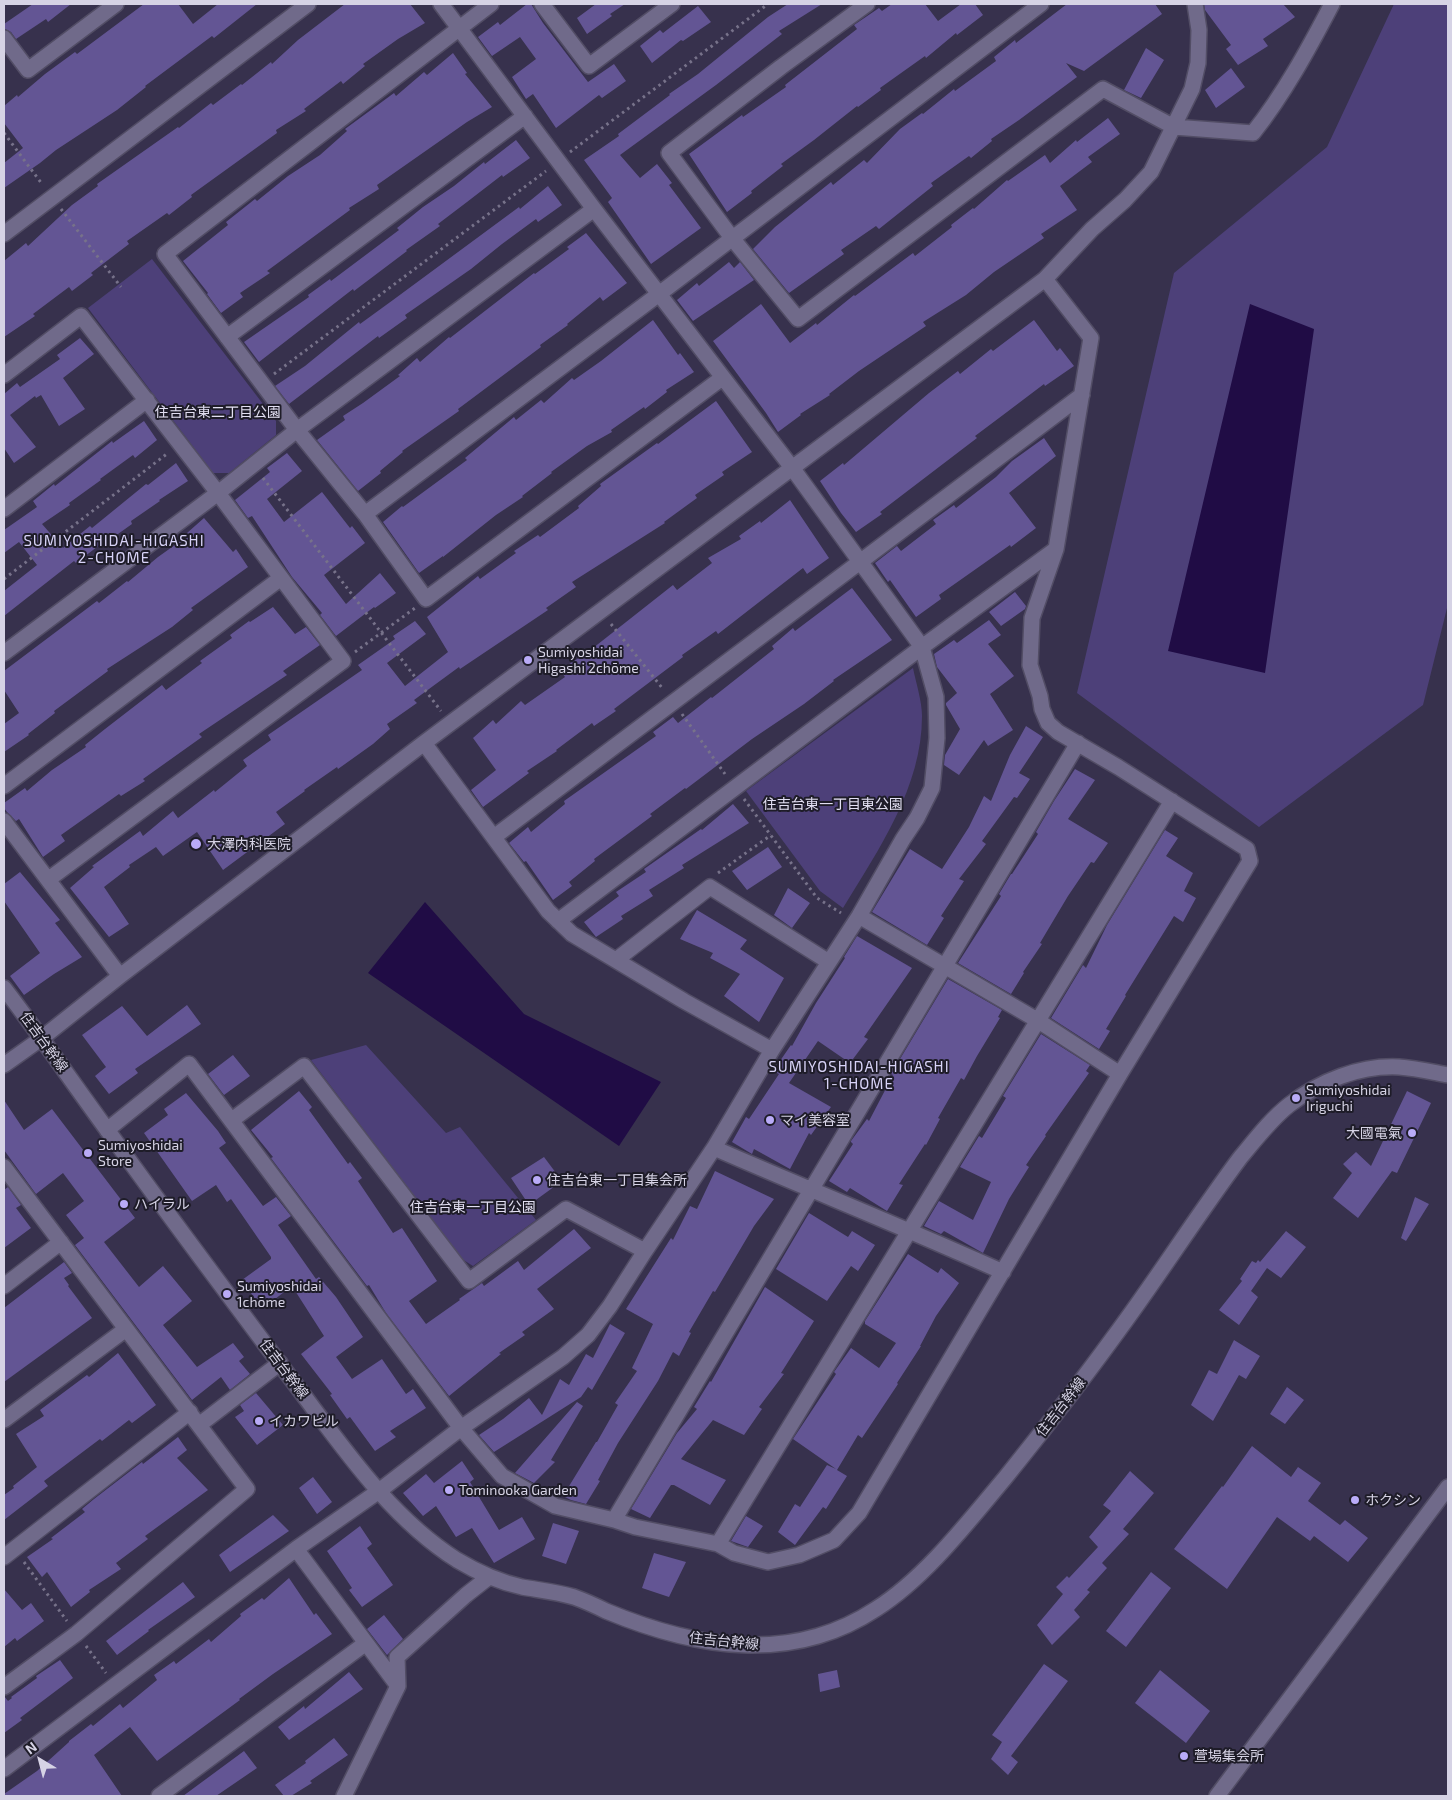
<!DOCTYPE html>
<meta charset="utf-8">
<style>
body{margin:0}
#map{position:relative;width:1452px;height:1800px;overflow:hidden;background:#37314d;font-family:"Exo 2",sans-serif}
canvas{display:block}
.frame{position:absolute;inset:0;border:5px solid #d6d3e5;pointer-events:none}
.north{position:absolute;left:15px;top:1735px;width:50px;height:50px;-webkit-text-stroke:4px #1e1c28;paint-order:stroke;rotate:323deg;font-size:14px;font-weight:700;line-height:20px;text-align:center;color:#d6d3e5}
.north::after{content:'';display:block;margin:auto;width:18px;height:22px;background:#d6d3e5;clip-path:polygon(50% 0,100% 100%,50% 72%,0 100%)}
</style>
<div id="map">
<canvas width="1452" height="1800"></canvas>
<div class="frame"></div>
<div class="north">N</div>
</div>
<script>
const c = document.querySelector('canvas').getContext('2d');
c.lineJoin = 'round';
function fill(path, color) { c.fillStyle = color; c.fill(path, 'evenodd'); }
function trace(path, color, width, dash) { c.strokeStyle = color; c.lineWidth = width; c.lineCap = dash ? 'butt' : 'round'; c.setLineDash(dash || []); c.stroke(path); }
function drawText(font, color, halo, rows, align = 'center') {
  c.font = font + ' "Exo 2","Noto Sans JP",sans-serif'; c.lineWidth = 4; c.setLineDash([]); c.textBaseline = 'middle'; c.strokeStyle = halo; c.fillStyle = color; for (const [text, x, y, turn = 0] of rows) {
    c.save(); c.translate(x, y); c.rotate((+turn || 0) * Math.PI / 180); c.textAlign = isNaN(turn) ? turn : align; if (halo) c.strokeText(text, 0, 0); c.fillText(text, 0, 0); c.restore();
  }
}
fill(new Path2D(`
 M1394 4H1448V604L1423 705 1259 827 1077 693 1174 273 1327 147Z
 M152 259 276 421V435L229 473H213L88 308Z
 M913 668C916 683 922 701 922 716 922 787 879 849 843 908L820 891 746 791Z
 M366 1045 446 1133 460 1127 536 1220 473 1266 462 1259 311 1060Z`), '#4d4079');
fill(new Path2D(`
 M1250 304 1314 329 1265 673 1168 651Z
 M425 902 524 1014 661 1082 619 1146 368 973Z`), '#200c45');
fill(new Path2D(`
 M33 4H71L48 22 46 19 16 39 11 32 5 29 4 24Z
 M144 4H178L193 24 218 4H257L214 38 212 36 145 86 146 87 117 110 56 150 40 163 4 188V163L23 148 4 123V106L17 95 18 97 45 74 75 52 77 54Z
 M345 4H410L425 23 398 39 363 64 365 66 343 84 341 81 304 109 306 111 276 130 277 133 191 195 192 197 169 215 167 213 127 241 129 244 91 273 93 275 72 291 69 287 33 314 35 316 4 337V261L26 243 28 246 72 205 98 186 97 184 178 127 179 128 211 103 213 105 241 84 242 85 271 62 272 64 298 40Z
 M527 4H531L543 23 588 82 614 64 626 81 602 98 599 95 556 128 533 94 526 99 512 77 536 59 520 37 492 56 478 37 498 22 500 25Z
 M596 4H625L610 14 612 16 587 34 577 18Z
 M788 4H822L779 31 782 34 716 85 620 155 640 178 657 164 672 183 669 185 701 228 651 264 608 202 612 198 584 160 619 136 618 134 670 95 669 94 698 74 768 17Z
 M892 4H925L938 21 961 4H975L983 15 957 35 956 33 926 58 925 56 880 88 881 90 858 107 857 106 814 140 781 164 783 166 751 191 752 193 727 212 689 154 742 115 743 117 786 87 785 85 857 29 854 25 879 8 882 11Z
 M1067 4H1155L1162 14 1084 71 1066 63 1077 77 1019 120 991 139 992 141 971 158 969 156 931 183 933 186 879 229 876 226 841 250 844 254 789 293 753 249 775 227 831 182 833 185 864 160 867 163 900 129 922 113 923 114 954 89 955 91 996 61 994 57 1015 40 1016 43Z
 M1204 4H1283L1295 17 1263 39 1268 46 1238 65 1226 49 1231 45 1205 10Z
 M698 6 711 22 683 41 681 40 652 63 640 46 660 30 663 33Z
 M1146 48 1164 60 1141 98 1124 90Z
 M453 53 467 73 465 74 492 107 467 122 377 185 379 189 349 208 350 210 267 271 270 273 240 293 243 297 221 313 207 294 208 293 183 261 228 225 226 222 255 199 257 201 288 176 320 155 347 131 345 129 394 93 396 96 424 72 427 75Z
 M1231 68 1245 87 1216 108 1205 90Z
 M1108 118 1120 134 1088 157 1092 162 1060 186 1077 210 1041 234 1044 238 994 272 966 295 923 322 926 326 859 371 829 394 830 395 800 414 801 415 778 432 766 413 713 341 761 304 790 343 816 323 817 325 854 295 855 296 913 253 915 256 952 227 951 225 973 208 974 209 1007 180 1008 181 1045 155 1050 163 1076 140 1077 142Z
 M516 140 530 158 503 177 502 175 467 202 438 224 440 226 406 250 407 251 354 291 353 289 259 362 244 342 309 297 308 295 330 279 331 281 399 230 397 228 423 207 454 186 484 162 485 164Z
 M548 186 562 205 538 222 536 219 502 244 471 269 405 315 407 318 379 338 378 336 289 404 275 386 305 366 359 322 360 324 393 300 519 207 520 209Z
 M586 233 627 283 603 301 600 297 567 324 568 325 540 345 541 347 458 409 459 411 402 451 403 452 380 471 381 473 358 491 317 440 345 420 343 416 363 403 400 376 398 375 417 358 420 362 449 337 450 338 534 273 535 274 569 249 567 247Z
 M729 262 734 268 740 262 754 280 693 321 677 300 697 283 699 286Z
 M653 320 678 355 680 353 694 372 666 390 667 392 645 409 644 407 611 430 612 432 587 446 551 472 552 473 522 496 523 497 496 515 443 557V556L419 573 383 522 402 506 403 507 467 460 465 458 514 417 516 420 541 400 544 403 572 378 574 380 601 361Z
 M1034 320 1057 351 1060 348 1074 366 1045 386 1044 384 1007 412 975 436 977 438 880 512 882 514 856 532 841 513 820 481 843 463 844 465 929 393 958 371 960 374 991 349 993 351Z
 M80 338 94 354 63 378 85 409 59 426 41 395 36 398 35 396 10 415 36 447 14 463 4 448V394L17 383 20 387 60 359 57 355Z
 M716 401 752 452 722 472 724 475 695 495 697 498 664 522 665 523 572 582 576 587 546 608 548 610 460 669 459 667 414 700 417 703 387 724 390 729 373 744 338 769 337 767 304 790 305 791 276 812 285 824 223 870 197 832 163 856 156 847 129 865 130 867 104 887 129 924 109 937 70 888 94 867 92 866 140 831 143 836 173 811 178 818 214 790 215 792 247 766 243 760 271 740 268 735 362 670 358 665 395 639 393 636 415 621 426 634 387 663 405 686 448 652 427 617 478 576 480 579 516 553 514 551 538 535 540 537 579 508 578 506 601 486 600 484 657 443 658 444Z
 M144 421 157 440 135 458 133 455 100 479 101 480 69 503 70 505 42 524 63 548 90 526 92 528 146 484 148 485 176 463 188 481 159 500 160 501 131 521 132 524 111 539 110 537 76 563 74 561 4 616V591L37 565 19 542 4 553V530L37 507 33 501 54 484 55 486 112 441 113 443Z
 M1044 438 1056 456 1009 493 1036 528 1011 547 1010 545 939 595 941 599 916 617 890 580 888 582 875 563 897 546 901 551 936 524 933 520 954 505 956 508 996 477 1012 461Z
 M287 453 302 471 267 499 284 522 322 492 350 528 352 526 365 543 324 575 346 604 380 573 396 593 375 608 374 607 336 636 320 615 322 613 292 577 252 516 248 518 235 500 270 472 267 468Z
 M790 500 829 558 807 574 803 568 718 634 716 631 682 655 683 657 614 709 616 711 594 726 592 723 556 750 557 751 527 771 529 773 483 807 471 790 496 770 473 738 493 720 496 724 521 701 525 705 565 677 560 670 588 652 673 585 677 590 712 563 708 558 741 539 739 536 760 521 761 523Z
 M204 518 233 552 236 549 248 567 191 608 193 610 172 627 107 669 108 671 54 711 55 713 28 734 29 735 4 752V724L19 713 4 690V671L97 601 99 603 127 581 128 582 158 557 189 535 187 533Z
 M852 588 892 640 833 680 834 681 804 704 752 739 686 789 685 788 650 814 652 816 594 859 595 861 569 882 572 886 553 900 526 861 524 862 509 843 528 827 531 832 565 804 564 801 656 736 653 732 673 717 678 723 711 697 712 698 774 649 772 646 793 628 795 631Z
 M1015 592 1026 606 1025 609 1001 626 989 612Z
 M273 607 295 634 306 627 320 645 283 671 287 675 199 734 202 737 143 779 145 781 121 796 119 794 61 835 65 841 43 857 19 819 16 821 7 812 4 808V803L25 788 27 791 52 770 86 747 85 745 105 729 162 685 166 690 202 663 200 661 232 638 230 635 249 621 250 622Z
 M989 620 1001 635 988 644 1014 676 990 694 1013 730 988 746 984 740 959 775 944 765 945 755 960 729 946 705V703L957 693 937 667 934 654 954 640 957 643Z
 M1026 726 1043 737 1019 773 1030 779 1017 798 1014 797 982 841 986 844 959 879 964 881 941 916 944 918 927 945 872 912 910 849 942 869 969 827 984 796 991 801 1010 755Z
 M1075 769 1095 780 1068 819 1108 843 1094 863 1091 862 1068 896 1040 943 1042 944 1023 972 1024 973 1011 994 958 963 1001 896 999 894 1011 874H1012L1038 834 1036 832 1054 801Z
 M733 804 749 823 682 865 684 868 649 890 653 896 621 916 623 919 596 937 584 922 619 896 616 892 646 872 644 869 701 829 702 830Z
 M1165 830 1178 838 1166 856 1193 873 1184 891 1196 898 1183 922 1174 916 1125 995 1126 996 1106 1029 1110 1031 1099 1049 1051 1018 1083 965 1086 968 1107 925Z
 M768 847 782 867 747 890 732 871Z
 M20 872 60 920 55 923 82 957 54 974 24 995 10 976 40 953 4 901V884Z
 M788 888 810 903 792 928 774 915Z
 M697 910 747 940 740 949 784 978 759 1022 724 996 740 974 710 958 713 953 680 939Z
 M857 936 912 968 864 1037 868 1039 850 1063 818 1041 789 1083 831 1107 811 1135 809 1133 790 1169 754 1149 752 1154 732 1142 746 1117 749 1119 779 1074 773 1071 791 1045 792 1046 816 1003 845 958 844 957Z
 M948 979 1002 1010 998 1017 1000 1018 977 1056 964 1080 961 1078 938 1118 940 1119 926 1145 925 1144 899 1184 903 1185 887 1211 850 1188 847 1192 829 1181 853 1144 851 1142V1141L867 1119 869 1121 893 1075 891 1074Z
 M187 1005 201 1024 135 1069 138 1073 109 1094 95 1076 106 1067 82 1035 122 1006 147 1036Z
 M1041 1034 1090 1065 1086 1071 1089 1073 1045 1135 1046 1136 1026 1165 1029 1167 1009 1199 983 1253 944 1231 941 1234 924 1226 939 1201 973 1220 991 1182 960 1167 979 1136 982 1138 1006 1098 1003 1096Z
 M233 1055 250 1076 224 1095 208 1074Z
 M299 1091 312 1107 309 1110 348 1164 350 1162 362 1178 358 1181 393 1233 402 1228 437 1281 409 1301 426 1324 460 1300 459 1299 482 1283 484 1286 518 1261 524 1270 574 1229 591 1248 537 1289 554 1309 522 1332 525 1335 499 1353 501 1354 449 1396 386 1313 369 1285 367 1286 271 1158 273 1157 251 1130Z
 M1407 1091 1431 1103 1397 1173 1392 1171 1358 1218 1333 1198 1352 1173 1343 1164 1356 1152 1371 1166Z
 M186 1093 218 1131 226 1143 219 1148 263 1206 276 1197 291 1216 278 1225 316 1279 319 1277 336 1297 363 1337 336 1357 352 1379 382 1359 406 1394 413 1389 426 1408 390 1431 396 1437 375 1451 350 1417 347 1419 330 1395 332 1394 301 1354 324 1336 292 1286 262 1309 242 1280 271 1259V1257L231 1199 227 1202 216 1185 192 1201 144 1133 168 1115 164 1109Z
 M4 1100 24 1130 52 1109 135 1218 104 1242 139 1287 163 1266 192 1301 163 1325 197 1367 233 1343 244 1357 239 1361 250 1374 230 1390 221 1377 192 1400 75 1245 84 1238 66 1215 84 1201 63 1173 36 1194 4 1150Z
 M544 1157 562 1181 529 1205 511 1178Z
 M715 1171 774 1199 754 1226 715 1292 713 1291 689 1332 691 1333 679 1356 673 1352 658 1381 618 1443 598 1480 600 1481 586 1504 571 1500 563 1496 596 1442H597L618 1405 615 1403 637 1371 632 1368 653 1324 626 1309 671 1238 673 1240 690 1206 697 1209Z
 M8 1187 21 1205 16 1208 31 1228 4 1248V1190Z
 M1415 1197 1429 1204 1406 1241 1401 1238Z
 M809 1213 848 1237 852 1231 875 1245 858 1271 851 1266 827 1301 776 1269Z
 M1286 1231 1306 1247 1281 1278 1267 1268 1251 1291 1258 1297 1239 1325 1219 1310 1242 1281 1240 1279 1252 1261 1256 1263 1258 1260 1260 1262Z
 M908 1254 938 1273 941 1268 959 1283 936 1316 920 1346H921L897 1383 898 1384 862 1438 858 1435 837 1470 847 1476 826 1509 823 1507 795 1545 778 1532 795 1504 800 1507 827 1465 836 1469 793 1439 836 1374 834 1372 851 1348 879 1368 896 1343 865 1324V1321Z
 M64 1262 72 1273 64 1278 69 1285 68 1286 92 1318 4 1382V1308Z
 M765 1287 814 1321 781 1373 784 1374 759 1407 762 1409 744 1435 713 1420 681 1459 726 1480 710 1505 674 1485H671L650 1518 631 1509 677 1433 697 1409 694 1407 710 1381 711 1382Z
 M610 1324 625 1333 592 1390 588 1387 581 1397 494 1452 479 1435 503 1419 529 1398 542 1415 560 1379 569 1385 586 1354 593 1358Z
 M1234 1340 1260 1356 1246 1379 1239 1375 1213 1421 1191 1405 1209 1370 1217 1374Z
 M118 1353 156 1405 132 1423 129 1420 102 1441 100 1439 44 1481 48 1486 4 1520V1495L14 1488 13 1486 37 1467 16 1434 44 1416 40 1410 87 1375 89 1377Z
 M1287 1387 1304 1400 1285 1424 1270 1414Z
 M256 1393 283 1425 257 1445 235 1417 244 1411 240 1405Z
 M577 1402 583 1406 551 1460 555 1462 534 1483 515 1473Z
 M178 1437 187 1450 177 1458 208 1490 145 1536 148 1539 116 1563 121 1569 89 1590 90 1592 71 1607 47 1572 42 1577 27 1557 53 1539 51 1538 85 1512 82 1509 94 1499 142 1462 143 1464Z
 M1252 1446 1291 1477 1298 1467 1321 1483 1308 1501 1340 1525 1345 1520 1368 1538 1348 1562 1314 1536 1310 1541 1277 1517 1227 1589 1174 1549 1222 1486 1223 1487Z
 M462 1461 474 1479 470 1482 499 1530 522 1517 535 1539 494 1563 472 1528 456 1537 436 1506 423 1516 403 1493 426 1474 434 1483Z
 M1130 1471 1154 1493 1123 1529 1129 1534 1102 1563 1107 1568 1087 1590 1090 1592 1074 1610 1080 1617 1052 1645 1037 1625 1063 1594 1056 1587 1067 1576 1069 1578 1098 1547 1089 1537 1111 1511 1103 1505Z
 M313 1477 332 1502 317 1514 299 1488Z
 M273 1515 289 1531 230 1572 219 1555Z
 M746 1516 763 1526 748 1547 731 1541Z
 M553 1523 579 1531 566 1564 542 1556Z
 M360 1526 372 1544 367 1548 393 1585 362 1607 349 1590 352 1588 327 1551Z
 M654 1553 686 1562 669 1597 642 1588Z
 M1151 1572 1171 1588 1126 1647 1106 1631Z
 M289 1578 314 1615 316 1613 332 1634 273 1674 239 1699 240 1700 157 1761 130 1727 94 1755 122 1796H4V1794L37 1771 69 1742V1741L91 1724 93 1726 120 1704 123 1708 157 1680 154 1675 174 1661 176 1664 209 1639 211 1642 241 1616 240 1614 262 1598 264 1600Z
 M183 1582 195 1597 148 1630 149 1631 117 1655 106 1641Z
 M4 1589 22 1610 31 1603 44 1621 17 1641 15 1638 4 1647Z
 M384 1615 403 1639 387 1655 367 1629Z
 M60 1660 73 1678 20 1718 22 1720 4 1733V1696L8 1701 12 1698 11 1697 37 1678 36 1676Z
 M1044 1664 1068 1681 1011 1756 1018 1762 1008 1775 991 1759 1002 1742 992 1735Z
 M837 1670 840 1687 820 1692 818 1674Z
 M1160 1670 1210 1711 1186 1743 1135 1703Z
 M349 1672 363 1689 289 1740 278 1727 304 1706 305 1709Z
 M334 1738 348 1755 310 1781 312 1783 291 1796H284L275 1785 306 1763 305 1761Z
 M244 1751 257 1768 216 1796H183Z`), '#635594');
const minor = new Path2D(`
 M491 4 165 254 297 430 365 514 426 599 722 378
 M542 4 589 66 672 4
 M867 4 781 67 669 153 732 238 798 319 1103 89 1174 127 1253 133C1284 94 1309 48 1332 4
 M4 38 28 70 116 4
 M4 234 308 4
 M227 337 525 116
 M4 375 81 316 218 493 343 661 49 879
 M4 509 147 400
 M365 514 659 294 1041 4
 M4 653 218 493 297 430 594 209
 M424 743 548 911 572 934 684 1001 772 1050
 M4 786 281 578
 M4 821 120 976
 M494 837 1082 395
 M859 916 1037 1020 1120 1074
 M558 921 922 647 1056 549
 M616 960 710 887 829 962
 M4 988C40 1035 73 1083 108 1131 166 1212 226 1292 286 1372 337 1438 385 1514 457 1560 477 1572 499 1582 522 1587 539 1590 557 1592 574 1597 585 1601 596 1606 606 1611 695 1648 791 1665 876 1609 925 1578 968 1522 1005 1478 1042 1432 1078 1386 1113 1338 1157 1279 1196 1217 1240 1158 1255 1140 1271 1119 1289 1105 1320 1081 1360 1065 1399 1067 1415 1068 1432 1072 1448 1075
 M4 1065 42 1038 120 976 424 743 1045 279 1092 229 1125 200 1151 172 1192 89 1198 63 1199 30 1195 4
 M232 1120 304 1066 469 1281 566 1209 645 1251
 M107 1130 189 1064 461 1428 502 1476 555 1506 614 1520 635 1527 718 1544 734 1553 768 1562 799 1555 834 1540 859 1513 1120 1074 1250 861 1247 849 1118 767 1058 732 1048 723 1042 709 1040 696 1030 665 1032 618 1056 549 1091 338 1045 279
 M714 1148C810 1190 908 1229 1003 1272
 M4 1167 247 1489 76 1634 4 1687
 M4 1286 61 1242
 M4 1420 126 1329
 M199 1425 280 1363
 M614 1520 1078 743
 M718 1544 1172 801
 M296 1549 398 1686
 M4 1557 190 1412
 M4 1769 296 1549 379 1491 461 1428 563 1357 588 1335 610 1306 645 1251 714 1148 772 1050 859 916 903 839 917 818 932 788 937 738 936 697 922 647 793 469 594 209 441 4
 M159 1796 366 1643
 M344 1796 398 1686 397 1657 466 1595 489 1577
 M1217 1796 1448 1487`);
trace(minor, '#524d65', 18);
trace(new Path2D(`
 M4 133 42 184
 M570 152 768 4
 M61 209 121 287
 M274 374 546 171
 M263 478 441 711
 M4 579 168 453
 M611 624 663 689
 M355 652 415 608
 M682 714 725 774
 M744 799 817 898 841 913
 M718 873 771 835
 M24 1562 67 1621
 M86 1646 106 1673`), '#77728a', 3, [2.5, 4]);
trace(minor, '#706a8a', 15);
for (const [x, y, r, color] of [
 [528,660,5,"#b9abf7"],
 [196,844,6,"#b9abf7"],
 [1296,1098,5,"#b9abf7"],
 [770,1120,5,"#b9abf7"],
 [1412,1133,5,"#b9abf7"],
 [88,1153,5,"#b9abf7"],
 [537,1180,5,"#b9abf7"],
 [124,1204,5,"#b9abf7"],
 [227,1294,5,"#b9abf7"],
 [259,1421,5,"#b9abf7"],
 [449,1490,5,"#b9abf7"],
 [1355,1500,5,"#b9abf7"],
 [1184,1756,5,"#b9abf7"]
]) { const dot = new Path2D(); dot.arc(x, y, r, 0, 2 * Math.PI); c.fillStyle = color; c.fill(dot); trace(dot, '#1e1c28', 2); }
drawText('14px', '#e2dff2', '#1e1c28', [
 ["住吉台東二丁目公園",218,412],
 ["住吉台東一丁目東公園",833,804],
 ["住吉台東一丁目公園",473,1207]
]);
drawText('14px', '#d6d3e5', '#1e1c28', [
 ["Sumiyoshidai",538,652],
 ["Higashi 2chōme",538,668],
 ["大澤内科医院",207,844],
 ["Sumiyoshidai",1306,1090],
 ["Iriguchi",1306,1106],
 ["マイ美容室",780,1120],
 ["大國電氣",1402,1133,"right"],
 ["Sumiyoshidai",98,1145],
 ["Store",98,1161],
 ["住吉台東一丁目集会所",547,1180],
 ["ハイラル",134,1204],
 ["Sumiyoshidai",237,1286],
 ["1chōme",237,1302],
 ["イカワビル",269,1421],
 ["Tominooka Garden",459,1490],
 ["ホクシン",1365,1500],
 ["萱場集会所",1194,1756]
], 'left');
drawText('14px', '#d6d3e5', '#1e1c28', [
 ["住吉台幹線",44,1042,54],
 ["住吉台幹線",284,1369,53],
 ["住吉台幹線",1061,1407,-52],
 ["住吉台幹線",724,1641,6]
]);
c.letterSpacing = '1px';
drawText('15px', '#d8d3f7', '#1e1c28', [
 ["SUMIYOSHIDAI-HIGASHI",114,541],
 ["2-CHOME",114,558],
 ["SUMIYOSHIDAI-HIGASHI",859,1067],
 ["1-CHOME",859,1084]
]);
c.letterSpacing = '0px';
</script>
